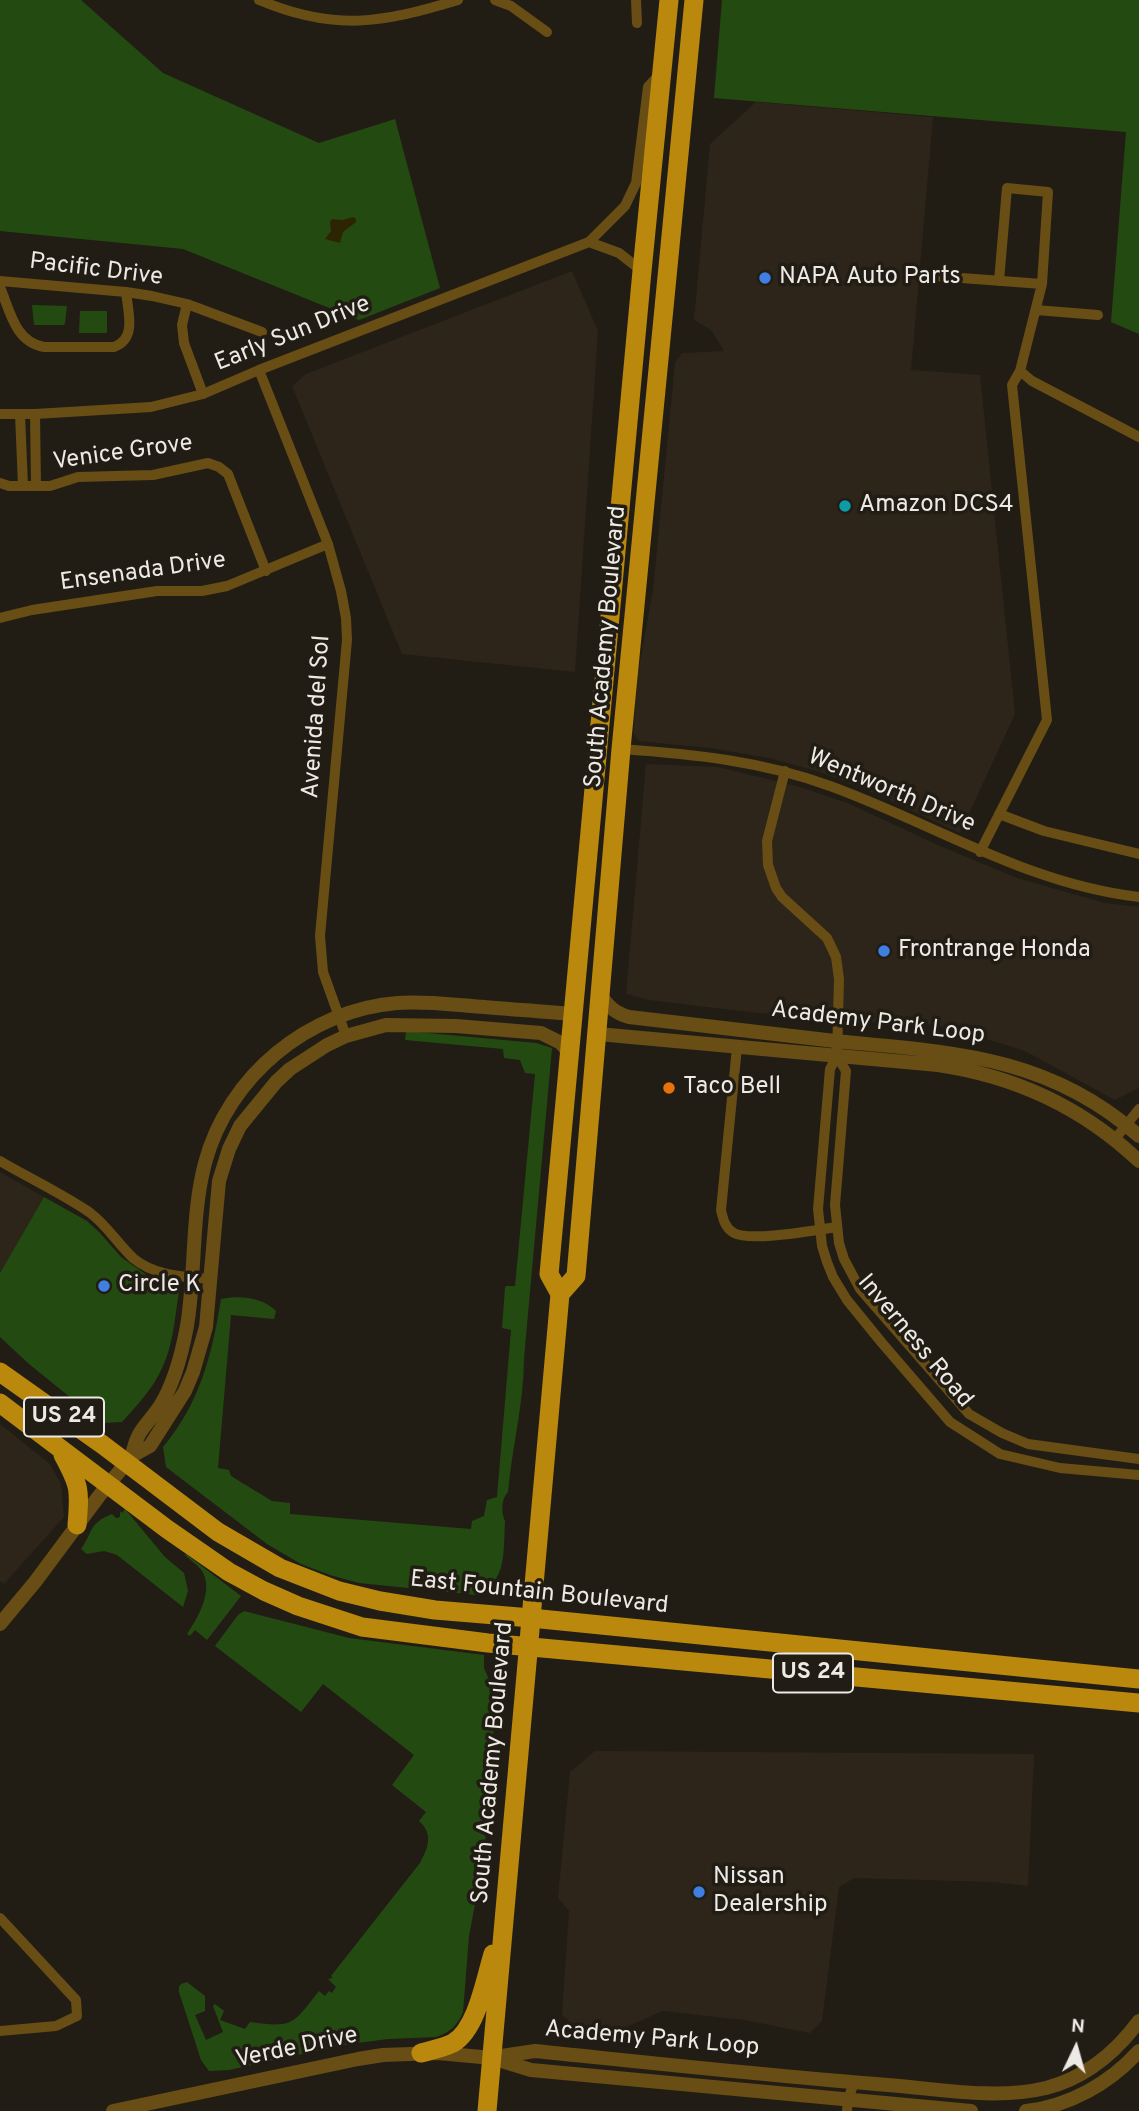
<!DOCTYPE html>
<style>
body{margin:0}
#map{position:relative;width:1139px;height:2111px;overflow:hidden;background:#211d15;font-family:Overpass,sans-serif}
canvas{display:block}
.north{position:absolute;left:1041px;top:2013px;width:70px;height:70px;-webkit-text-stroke:5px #211d15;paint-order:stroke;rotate:5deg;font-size:19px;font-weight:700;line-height:28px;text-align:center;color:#edeae5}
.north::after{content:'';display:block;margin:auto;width:24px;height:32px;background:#edeae5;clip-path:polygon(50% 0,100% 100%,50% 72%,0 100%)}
</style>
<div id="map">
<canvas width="1139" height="2111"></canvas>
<div class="north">N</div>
</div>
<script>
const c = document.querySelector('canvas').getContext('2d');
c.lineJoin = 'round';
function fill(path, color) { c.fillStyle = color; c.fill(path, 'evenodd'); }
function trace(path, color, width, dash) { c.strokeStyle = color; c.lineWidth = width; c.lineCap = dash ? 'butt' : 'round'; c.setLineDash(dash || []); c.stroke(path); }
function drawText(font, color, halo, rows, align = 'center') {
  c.font = font + ' Overpass,sans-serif'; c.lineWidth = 7; c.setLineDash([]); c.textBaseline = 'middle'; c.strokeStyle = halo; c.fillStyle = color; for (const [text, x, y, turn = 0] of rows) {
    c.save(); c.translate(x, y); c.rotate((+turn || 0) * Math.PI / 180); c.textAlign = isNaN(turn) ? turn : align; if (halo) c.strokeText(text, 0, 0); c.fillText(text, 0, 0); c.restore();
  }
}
fill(new Path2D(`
 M756 102 933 117 911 370 980 375 1015 714 960 833 876 794 817 771 769 758 710 748 639 741 633 733 638 673 653 590 675 363 682 353 724 351 711 330 694 320 710 144Z
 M572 271 598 331 575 672 402 654 292 386 306 374Z
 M646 764 718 767 800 787 850 804 940 846 1017 878 1105 903 1139 907V1086L1137 1089 1115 1100 1025 1051 955 1029 933 1025 817 1019 732 1010 649 1000 626 994Z
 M0 1172 44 1197 0 1273Z
 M0 1424 50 1464 61 1484 64 1517 4 1584 0 1581Z
 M595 1751 1034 1754 1028 1886 992 1882 854 1878 839 1887 822 2021 810 2033 744 2020 663 2011 617 2031 574 2026 562 2015 569 1911 558 1898 570 1772Z`), '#2d2519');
fill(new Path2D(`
 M0 0H81L163 73 319 143 395 119 440 288 359 320 183 249 0 231Z
 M722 0H1139V334L1111 322 1126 132 714 98Z
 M32 305 67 306 65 323 64 325H34Z
 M80 311H107V333H79Z
 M406 1031 536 1043 552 1048 524 1358C524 1403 512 1447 508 1492 501 1499 501 1513 505 1521 503 1550 508 1581 477 1595L359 1583 330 1575 301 1564 267 1544 166 1467 163 1447C200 1403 212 1355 221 1299 238 1295 263 1297 276 1311L274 1319 231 1315 218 1468 229 1470 231 1476 272 1501 290 1503V1514L471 1529 472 1521 484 1516 487 1500 497 1497 511 1330 502 1328 505 1288 506 1286H515L535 1074 525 1073 520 1060 504 1058 503 1049 405 1040Z
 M44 1197 87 1221 100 1233 121 1257 158 1283 180 1286C175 1313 174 1344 162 1368 153 1389 137 1405 122 1422L102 1423 29 1364 0 1337V1273Z
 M125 1509 165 1557 184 1573 188 1591 183 1607 117 1555 104 1551 87 1554 81 1549C93 1532 89 1523 112 1514L116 1518 120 1517V1511L122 1513Z
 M186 1554 241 1596 207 1640 195 1630 190 1636 187 1634C198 1618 214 1590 202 1571 198 1565 190 1560 185 1555Z
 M244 1611 349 1638 484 1655V1668L496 1696 484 1856 469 1936 463 2012C458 2025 449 2033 436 2037L388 2039 349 2044 229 2070 209 2071 201 2060 179 1992V1987L181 1984 187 1982 205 1996V2011L195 2015 206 2040 223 2032 213 2006 215 2004 224 2011 220 2020 245 2029 250 2022C294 2028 292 2025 319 1991L325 1996 329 1991 332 1993 336 1987 328 1979 333 1978 331 1976 420 1863C428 1848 434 1834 419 1821L426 1812 392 1785 414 1755 323 1684 301 1712 215 1646 238 1615Z`), '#234b11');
fill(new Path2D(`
 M353 217 356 219V222L343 232 340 243 325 239 331 231 330 222 332 219 343 220Z`), '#2c2403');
trace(new Path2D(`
 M259 0C335 32 382 23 458 0
 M495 0 511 6 547 32
 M636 0 637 23
 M589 242 619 253 642 271
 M935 276 1042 284
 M0 281 126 292 152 296 187 304 262 332
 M0 287C10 311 15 342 44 347H114C137 339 128 312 126 292
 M187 304 182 325 184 343 203 394
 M1036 310 1098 315
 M259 370 328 544 341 591 346 618 347 640 320 936 323 972 346 1036
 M1020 371 1032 381 1139 437
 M0 414H35L151 407 203 394 259 370 589 242 625 206 636 183 648 87 659 75
 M20 414 23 486
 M35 414 36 486
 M0 483 9 486H50L78 477 153 475 208 463 219 467 228 474 266 571
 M0 618 32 610 157 591H202L227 586 328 544
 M621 749C693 754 762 761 830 786 935 824 1026 884 1139 897
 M785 771 767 841 768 865 776 888 782 897 827 938 836 957 839 979 837 1056 830 1069 818 1209 822 1246 827 1262 833 1277 847 1300 882 1343 950 1422 1000 1454 1060 1468 1139 1475
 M999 814 1044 831 1139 854
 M980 852 1047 720 1012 385 1020 371 1042 284 1048 192 1007 188 999 281
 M737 1047 721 1210C723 1219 725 1228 734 1233 751 1242 815 1230 837 1227
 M837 1056 846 1071 835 1205 839 1243 844 1259 860 1289 969 1414 1002 1433 1028 1444 1139 1459
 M1115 1139 1139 1109
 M0 1161C29 1178 61 1193 89 1212 107 1225 117 1243 133 1258 154 1276 184 1277 210 1279
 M0 1918 76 2000 77 2016 56 2026 0 2031
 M847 2111 848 2099 854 2083`), '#684d14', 10);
trace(new Path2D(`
 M600 995C609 1007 615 1013 629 1017 698 1025 766 1033 835 1041 950 1052 1048 1055 1139 1136
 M598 1034 938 1065C1014 1076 1083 1108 1139 1161
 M132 1456C137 1429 146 1427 160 1406 175 1382 182 1353 187 1326 196 1272 191 1216 205 1163 228 1076 309 1010 397 1003 422 1001 447 1004 472 1006 505 1009 539 1011 572 1014
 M0 1624 35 1582 99 1496 132 1456 150 1446 185 1391 193 1372 206 1327 219 1181 229 1149 240 1126 276 1082 290 1069 327 1045 346 1036 386 1025 456 1026 541 1033 561 1043 570 1054
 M495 2057 535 2051C652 2063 770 2076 888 2085 939 2089 996 2100 1046 2088 1085 2078 1116 2052 1139 2021
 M113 2111 358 2059 383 2055 438 2053 492 2058 531 2070 971 2111
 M1026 2111C1070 2106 1110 2083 1139 2051`), '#684d14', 14);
trace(new Path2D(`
 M560 1294 576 1276 621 749 694 0
 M0 1372 103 1445 218 1532 280 1568 339 1591 380 1601 435 1610 531 1618 1139 1679
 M0 1403 167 1529 229 1572 264 1591 298 1606 362 1627 488 1643 1139 1703
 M63 1455C80 1486 80 1490 77 1525
 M421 2053C432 2050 443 2048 453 2043 477 2029 485 1980 493 1954
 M487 2111 560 1294 549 1274 642 271 669 0`), '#ba880c', 19);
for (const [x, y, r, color] of [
 [765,278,7,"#3f7fe0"],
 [845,506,7,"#0f9aa8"],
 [884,951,7,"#3f7fe0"],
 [669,1088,7,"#e8710a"],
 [104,1286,7,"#3f7fe0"],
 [699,1892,7,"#3f7fe0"]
]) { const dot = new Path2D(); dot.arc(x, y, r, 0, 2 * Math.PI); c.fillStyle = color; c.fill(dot); trace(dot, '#211d15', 2.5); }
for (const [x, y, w] of [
 [64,1417,80],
 [813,1673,80]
]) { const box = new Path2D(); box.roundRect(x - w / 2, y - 19.5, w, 39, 5); c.fillStyle = '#211d15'; c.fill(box); trace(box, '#edeae5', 2); }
drawText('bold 23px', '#edeae5', null, [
 ["US 24",64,1417],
 ["US 24",813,1673]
]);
drawText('24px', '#edeae5', '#211d15', [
 ["Pacific Drive",96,271,7],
 ["Early Sun Drive",293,335,-22],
 ["Venice Grove",123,454,-8],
 ["Ensenada Drive",143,573,-8],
 ["South Academy Boulevard",607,647,-85],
 ["Avenida del Sol",318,717,-86],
 ["Wentworth Drive",891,792,23],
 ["Academy Park Loop",878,1024,7],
 ["Inverness Road",914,1342,50],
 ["East Fountain Boulevard",539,1594,6],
 ["South Academy Boulevard",494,1763,-85],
 ["Academy Park Loop",652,2040,5],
 ["Verde Drive",297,2049,-12]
]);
drawText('24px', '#edeae5', '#211d15', [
 ["NAPA Auto Parts",779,278],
 ["Amazon DCS4",859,506],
 ["Frontrange Honda",898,951],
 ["Taco Bell",683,1088],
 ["Circle K",118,1286],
 ["Nissan",713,1878],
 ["Dealership",713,1906]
], 'left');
</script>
